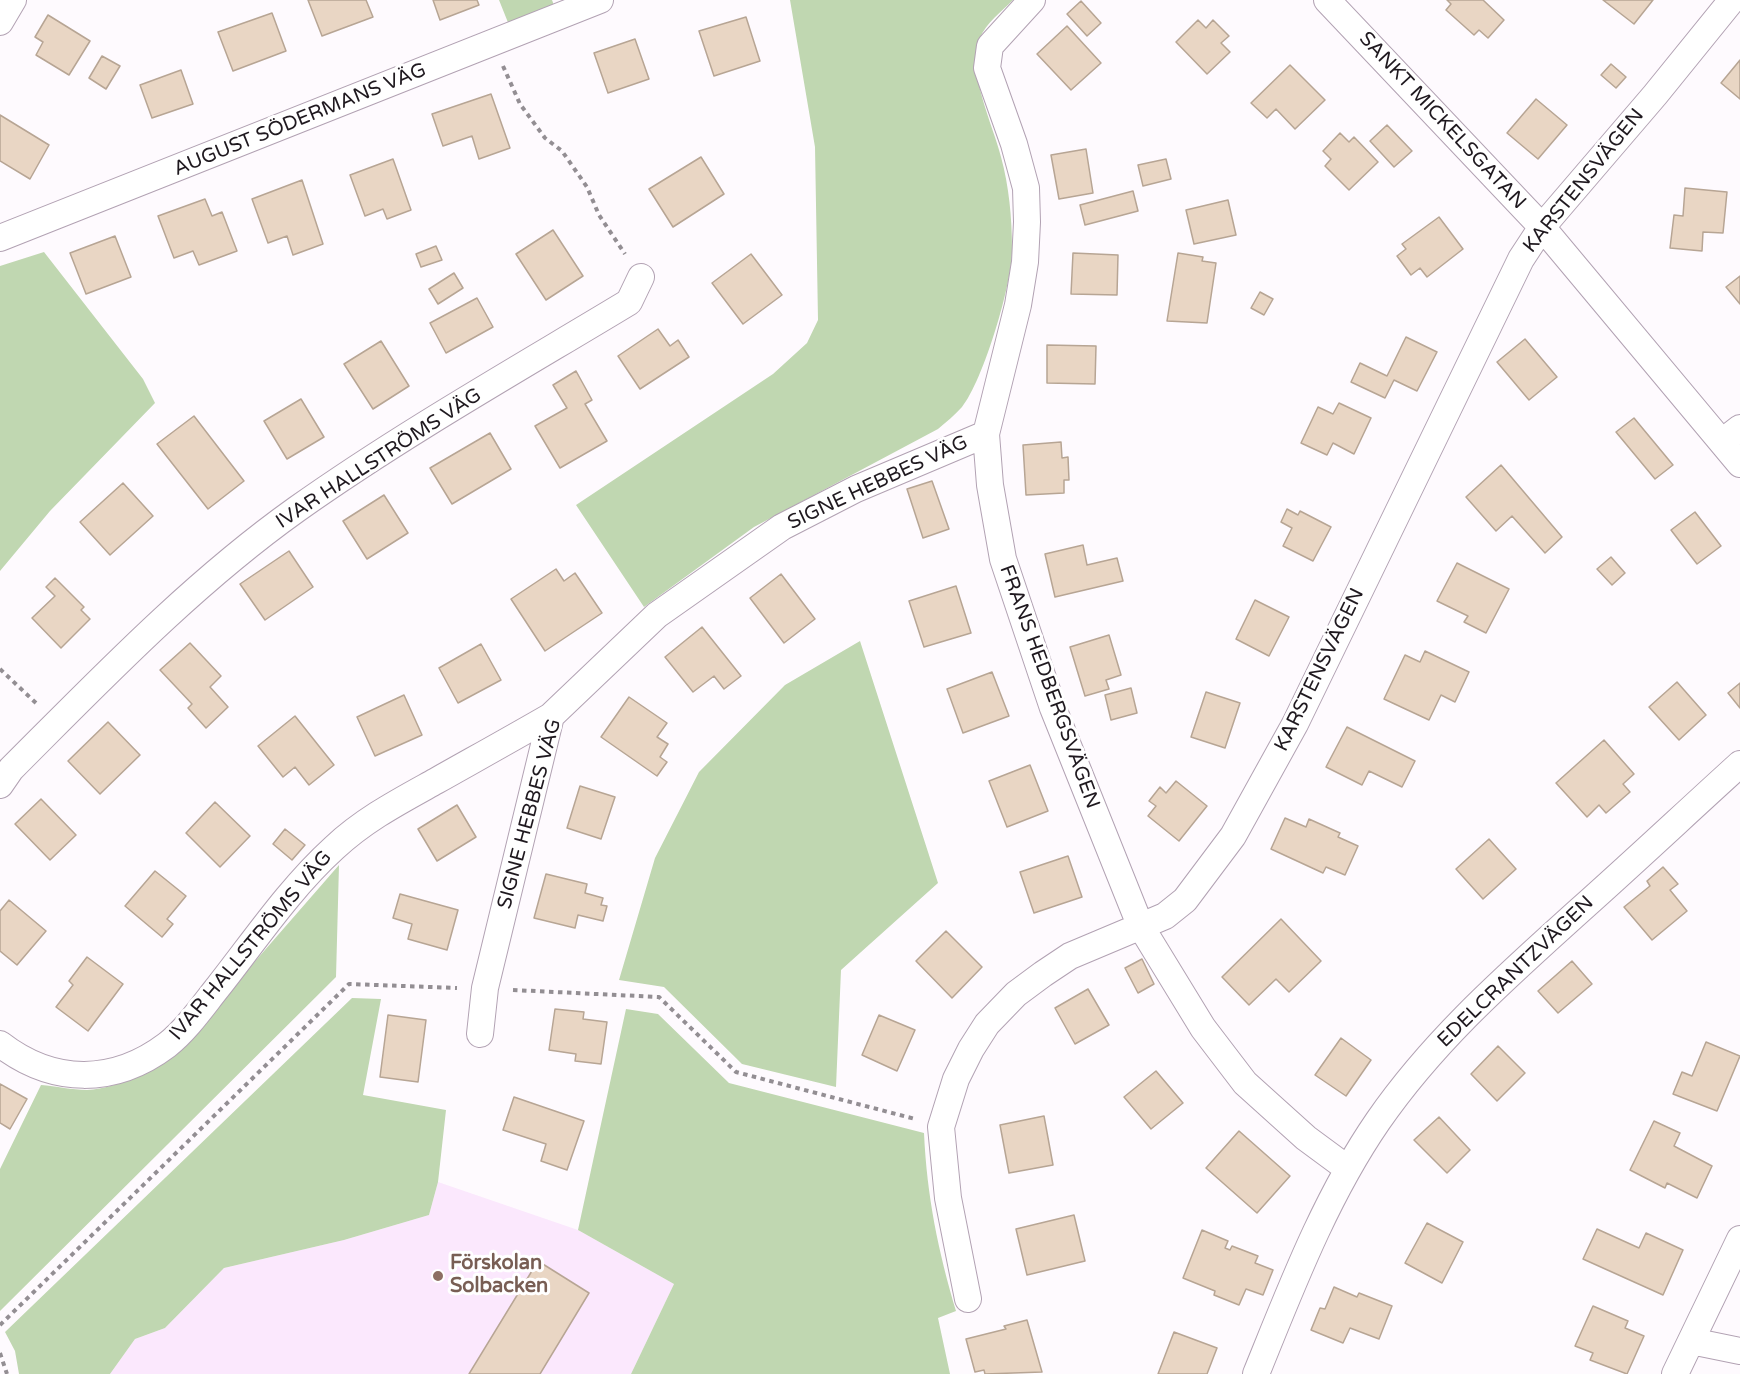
<!DOCTYPE html>
<meta charset="utf-8">
<style>
body{margin:0}
canvas{display:block;background:#fefafe}
</style>
<canvas width="1740" height="1374"></canvas>
<script>
const c = document.querySelector('canvas').getContext('2d');
c.lineJoin = 'round';
function fill(path, color) { c.fillStyle = color; c.fill(path, 'evenodd'); }
function trace(path, color, width, dash) { c.strokeStyle = color; c.lineWidth = width; c.lineCap = dash ? 'butt' : 'round'; c.setLineDash(dash || []); c.stroke(path); }
function drawText(font, color, halo, rows, align = 'center') {
  c.font = font + ' "Varela Round",sans-serif'; c.lineWidth = 6; c.setLineDash([]); c.textBaseline = 'middle'; c.strokeStyle = halo; c.fillStyle = color; for (const [text, x, y, turn = 0] of rows) {
    c.save(); c.translate(x, y); c.rotate((+turn || 0) * Math.PI / 180); c.textAlign = isNaN(turn) ? turn : align; if (halo) c.strokeText(text, 0, 0); c.fillText(text, 0, 0); c.restore();
  }
}
fill(new Path2D(`
 M438 1182 578 1230 674 1284 631 1374H110L135 1339 165 1328 224 1268 344 1240 429 1215Z`), '#fbe8fd');
fill(new Path2D(`
 M499 0H552L555 8 509 25Z
 M790 0H1013C1002 11 986 23 980 38 966 71 993 124 1001 157 1009 186 1012 218 1012 248 1013 282 983 381 962 407 955 415 946 422 938 429L754 527 644 607 576 505 773 374 807 343 818 320 815 147Z
 M44 252 143 379 155 403 50 511 0 571V266Z
 M860 641 938 883 841 970 836 1087 742 1064 664 987 619 980 655 858 699 772 785 685Z
 M339 865 336 977 0 1311V1169L41 1085C56 1086 72 1090 87 1090 121 1088 150 1070 176 1052Z
 M352 998 381 999 363 1095 446 1110 438 1182 429 1215 344 1240 224 1268 165 1328 135 1339 110 1374H19L15 1351 5 1332Z
 M626 1009 658 1014 729 1083 924 1133C927 1197 938 1250 956 1311L938 1318 950 1374H631L674 1284 578 1230Z`), '#c0d7b1');
const building = new Path2D(`
 M308 0H366L373 17 322 36Z
 M433 0H477L479 5 440 20Z
 M1447 0H1483L1504 20 1488 38 1479 30 1474 35 1446 10 1451 4Z
 M1603 0H1653L1634 24Z
 M1081 1 1101 23 1087 36 1067 14Z
 M272 13 286 51 233 71 218 32Z
 M48 15 90 41 69 75 36 55 43 42 35 37Z
 M746 17 760 61 714 76 699 31Z
 M1198 20 1206 28 1213 20 1229 36 1221 43 1230 52 1207 74 1176 42Z
 M1067 26 1101 63 1071 90 1037 54Z
 M635 39 649 79 608 93 594 53Z
 M102 56 120 66 106 89 89 78Z
 M1740 60V99L1721 83Z
 M1611 64 1626 77 1616 88 1601 75Z
 M1290 65 1325 100 1295 129 1276 109 1267 118 1251 103Z
 M181 70 193 104 152 118 140 85Z
 M491 94 510 148 479 159 472 136 443 146 432 114Z
 M1536 99 1567 125 1538 159 1507 133Z
 M0 115 49 145 30 179 0 161Z
 M1387 125 1412 151 1394 167 1370 141Z
 M1340 133 1349 142 1354 137 1378 162 1349 190 1325 166 1331 159 1323 151Z
 M1086 149 1093 193 1059 199 1051 155Z
 M701 157 724 194 673 227 649 189Z
 M393 159 411 210 387 219 383 209 365 216 350 175Z
 M1166 159 1171 179 1143 186 1138 165Z
 M302 180 323 244 293 255 287 236 268 243 252 199Z
 M1685 188 1727 192 1723 233 1703 232 1702 251 1670 248 1674 215 1683 216Z
 M1133 191 1138 211 1085 225 1080 205Z
 M205 199 212 216 222 212 237 251 199 265 193 251 174 258 158 216Z
 M1228 200 1236 235 1194 244 1186 210Z
 M1439 217 1463 249 1427 277 1420 268 1411 275 1397 256 1406 249 1402 244Z
 M553 230 583 276 546 300 516 254Z
 M115 236 131 277 86 294 70 253Z
 M436 246 442 260 421 267 416 254Z
 M1073 253 1118 255 1117 295 1071 294Z
 M1178 253 1203 257 1202 261 1216 263 1207 323 1167 321Z
 M751 254 782 295 743 324 712 283Z
 M454 273 463 288 438 304 429 289Z
 M1740 276V304L1726 287Z
 M1260 292 1273 299 1264 315 1251 308Z
 M477 298 493 327 446 353 430 323Z
 M658 329 670 346 678 340 689 357 640 389 618 356Z
 M1406 337 1437 352 1417 391 1394 380 1385 398 1351 382 1360 363 1387 376Z
 M1525 339 1557 377 1529 400 1497 362Z
 M381 341 409 386 373 409 344 364Z
 M1047 345 1096 346 1095 384 1047 383Z
 M576 371 592 400 585 404 607 441 560 468 535 426 567 408 553 385Z
 M301 399 324 437 287 459 264 421Z
 M1339 403 1371 418 1354 454 1333 443 1327 455 1301 443 1318 407 1333 414Z
 M194 416 244 481 208 509 157 444Z
 M1634 418 1673 465 1655 479 1616 432Z
 M490 433 511 469 452 504 430 468Z
 M1061 442 1062 458 1068 457 1069 480H1064V493L1026 495 1023 445Z
 M1501 465 1562 537 1545 553 1512 516 1496 531 1466 497Z
 M932 481 949 529 923 538 907 489Z
 M123 483 153 516 110 555 80 522Z
 M384 495 408 533 367 559 343 521Z
 M1287 509 1298 515 1300 511 1331 527 1313 561 1283 546 1292 528 1281 522Z
 M1695 512 1721 546 1697 564 1671 530Z
 M1083 545 1087 565 1117 558 1123 581 1055 597 1045 554Z
 M289 551 313 587 265 620 240 584Z
 M1611 557 1625 573 1612 585 1597 569Z
 M1457 563 1509 589 1486 633 1464 622 1468 616 1437 601Z
 M556 569 564 581 575 573 602 613 545 651 511 599Z
 M781 574 815 619 784 643 750 598Z
 M55 578 84 607 81 610 90 619 61 648 32 618 55 596 46 587Z
 M956 586 971 633 924 647 909 601Z
 M1255 600 1289 617 1269 656 1236 639Z
 M702 627 741 676 724 689 714 676 693 692 665 657Z
 M1109 635 1121 675 1106 680 1109 689 1085 696 1070 647Z
 M190 643 221 676 210 687 228 707 206 728 188 708 192 704 160 670Z
 M481 644 501 680 458 703 439 668Z
 M1425 651 1469 672 1455 702 1441 695 1429 720 1384 699 1405 655 1420 662Z
 M992 672 1009 716 963 733 947 689Z
 M1677 682 1706 715 1679 740 1649 707Z
 M1740 683V708L1728 693Z
 M1131 688 1137 713 1111 720 1105 695Z
 M1206 692 1240 703 1225 748 1191 737Z
 M404 695 422 735 375 756 357 717Z
 M629 697 667 723 657 737 668 744 660 757 667 762 657 776 601 737Z
 M295 716 334 765 309 785 295 767 283 777 258 746Z
 M108 722 140 755 100 794 68 761Z
 M1347 727 1415 761 1402 787 1369 771 1362 785 1326 767Z
 M1604 740 1634 774 1623 784 1630 792 1606 813 1599 805 1587 817 1556 783Z
 M1030 765 1048 811 1007 827 989 781Z
 M1176 781 1207 806 1179 841 1148 816 1156 806 1149 801 1160 787 1166 793Z
 M580 786 615 797 601 839 567 828Z
 M41 799 76 835 50 860 15 824Z
 M215 802 250 836 220 867 186 833Z
 M457 805 476 837 437 861 418 829Z
 M1285 818 1306 827 1309 819 1340 833 1338 837 1358 846 1345 875 1326 867 1323 873 1271 849Z
 M285 829 305 845 292 860 273 844Z
 M1489 839 1516 869 1483 899 1456 869Z
 M1068 856 1082 897 1034 913 1020 872Z
 M1663 867 1678 884 1670 890 1687 911 1652 940 1624 907 1650 886 1647 881Z
 M155 871 186 896 167 919 173 924 162 937 125 906Z
 M546 874 587 884 585 893 603 898 601 905 607 906 603 921 578 915 575 928 534 918Z
 M400 894 458 910 447 950 408 939 412 924 393 918Z
 M9 900 46 931 17 965 0 951V911Z
 M1281 919 1321 961 1289 992 1276 979 1249 1005 1222 977Z
 M946 931 982 967 952 998 916 961Z
 M87 957 123 984 88 1031 56 1007 73 985 69 981Z
 M1142 959 1154 984 1138 993 1125 968Z
 M1572 961 1592 984 1558 1013 1538 991Z
 M1088 989 1109 1025 1075 1044 1055 1008Z
 M555 1009 584 1012 583 1019 607 1022 601 1064 575 1061 576 1054 549 1050Z
 M388 1015 426 1020 418 1082 380 1077Z
 M879 1015 915 1030 897 1071 862 1055Z
 M1341 1038 1371 1060 1346 1096 1315 1075Z
 M1706 1042 1740 1056 1717 1111 1673 1094 1682 1072 1692 1076Z
 M1498 1046 1525 1073 1497 1101 1471 1074Z
 M1156 1071 1183 1103 1151 1129 1124 1097Z
 M0 1084 27 1099 10 1129 0 1123Z
 M514 1097 584 1121 567 1170 541 1161 546 1144 503 1130Z
 M1044 1116 1053 1165 1009 1173 1000 1125Z
 M1439 1117 1470 1150 1447 1173 1414 1140Z
 M1654 1121 1680 1133 1674 1146 1712 1166 1697 1198 1667 1183 1665 1188 1630 1170Z
 M1239 1131 1290 1176 1257 1213 1206 1168Z
 M1074 1215 1085 1261 1027 1275 1016 1229Z
 M1427 1223 1463 1242 1442 1283 1405 1263Z
 M1597 1229 1639 1248 1646 1233 1683 1250 1663 1295 1583 1259Z
 M1202 1230 1228 1241 1225 1248 1230 1250 1232 1246 1258 1256 1255 1263 1273 1270 1263 1295 1246 1289 1239 1305 1214 1295 1215 1291 1183 1278Z
 M538 1261 589 1293 540 1374H469Z
 M1334 1287 1357 1297 1359 1293 1392 1306 1379 1339 1350 1328 1343 1343 1311 1330 1320 1308 1325 1309Z
 M1593 1306 1628 1321 1625 1328 1644 1336 1627 1374 1590 1360 1593 1353 1575 1346Z
 M1027 1320 1042 1372 985 1374 984 1370 975 1372 966 1339 1006 1329 1004 1326Z
 M1174 1332 1217 1348 1207 1374H1158Z`);
fill(building, '#e9d6c4');
trace(building, '#b7a594', 1.5);
const street = new Path2D(`
 M1032 0 990 46 987 68 1014 144 1026 188 1027 222 1025 262 1018 305 986 434 990 485 1003 559 1053 708 1140 925 1203 1028 1245 1083 1306 1138 1348 1169
 M1327 0 1542 227 1740 464
 M0 22 13 0
 M0 238 600 0
 M1722 442 1740 428
 M0 785 11 769C102 678 193 583 297 509 403 434 518 369 629 302L641 277
 M480 1034 485 988 551 716 657 615 782 527 856 489 986 434
 M0 1044C53 1085 114 1085 167 1045 187 1029 202 1007 218 987 255 940 290 888 334 848 365 819 400 801 436 781 475 759 513 738 551 716
 M968 1299 948 1198 941 1127 956 1079 971 1049 987 1024 1016 994 1043 974 1070 956 1165 916 1185 900 1233 836 1295 724 1521 259 1542 227 1655 95 1732 0
 M1691 1341 1740 1351
 M1256 1374C1291 1288 1325 1198 1378 1121 1434 1040 1506 977 1579 911 1633 863 1686 813 1740 764
 M1675 1374 1740 1239`);
trace(street, '#b2a2b3', 28);
trace(new Path2D(`
 M503 66 520 104 545 138 562 151 587 187 599 215 625 254
 M0 669 37 704
 M513 990 659 997 736 1072 915 1119
 M0 1325 349 984 457 988
 M0 1353 7 1374`), '#938e93', 4, [4.5, 4.5]);
trace(street, '#fff', 26);
for (const [x, y, r, color] of [
 [438,1276,6,"#8d6e63"]
]) { const dot = new Path2D(); dot.arc(x, y, r, 0, 2 * Math.PI); c.fillStyle = color; c.fill(dot); trace(dot, '#fff', 2); }
drawText('20px', '#1f191f', '#fff', [
 ["AUGUST SÖDERMANS VÄG",300,120,-22],
 ["SANKT MICKELSGATAN",1442,121,47],
 ["KARSTENSVÄGEN",1584,181,-51],
 ["IVAR HALLSTRÖMS VÄG",379,459,-33],
 ["SIGNE HEBBES VÄG",878,483,-25],
 ["KARSTENSVÄGEN",1320,670,-64],
 ["FRANS HEDBERGSVÄGEN",1049,687,70],
 ["SIGNE HEBBES VÄG",530,814,-75],
 ["IVAR HALLSTRÖMS VÄG",251,946,-50],
 ["EDELCRANTZVÄGEN",1516,972,-44]
]);
drawText('bold 20px', '#785e54', '#fff', [
 ["Förskolan",450,1264],
 ["Solbacken",450,1287]
], 'left');
</script>
